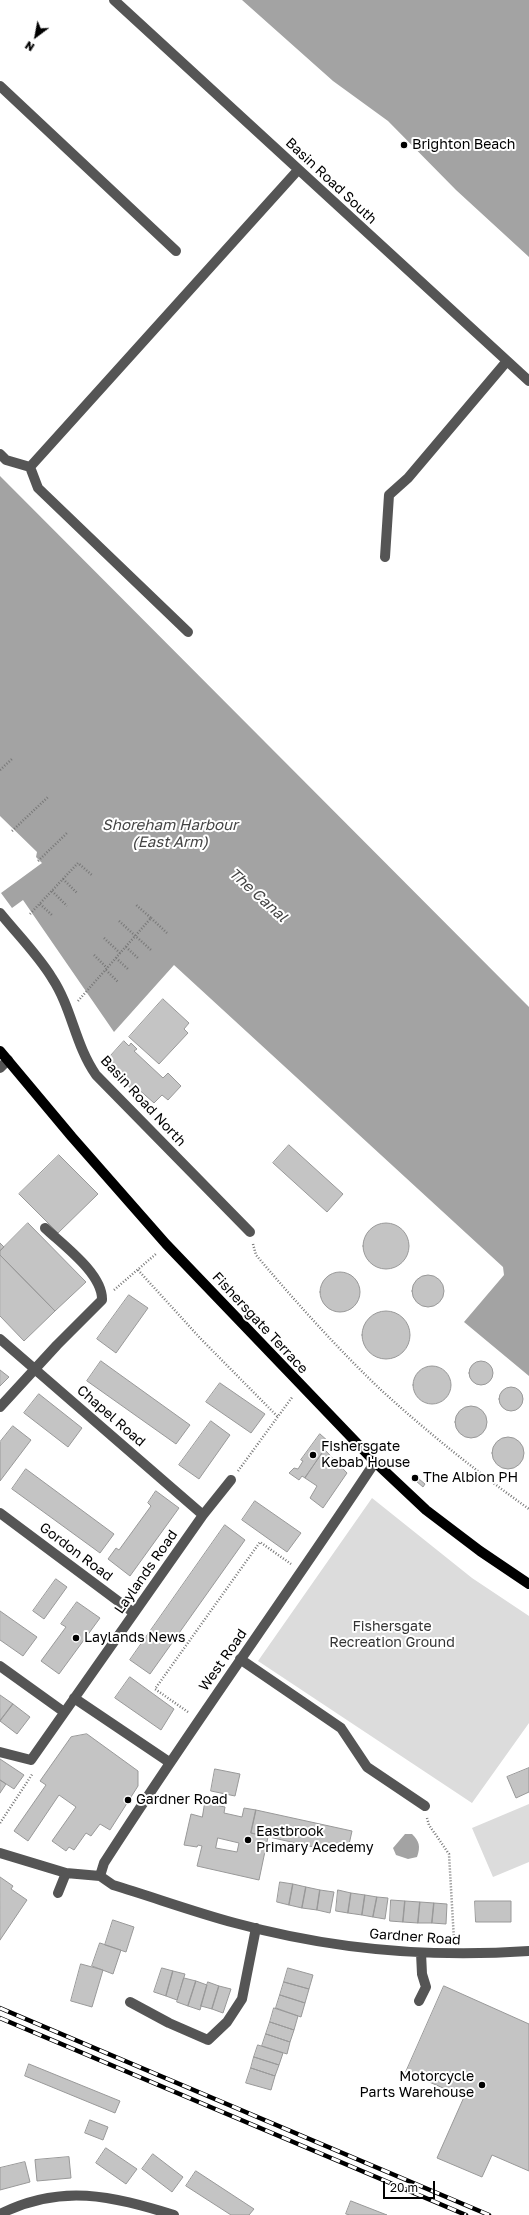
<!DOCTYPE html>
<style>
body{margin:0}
#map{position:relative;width:529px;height:2215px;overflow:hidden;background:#fff;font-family:"Golos Text",sans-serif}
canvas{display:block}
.north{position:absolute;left:16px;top:16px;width:40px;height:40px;-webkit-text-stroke:3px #fff;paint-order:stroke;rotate:212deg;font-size:11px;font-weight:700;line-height:16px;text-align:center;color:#000}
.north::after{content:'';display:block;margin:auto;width:14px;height:18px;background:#000;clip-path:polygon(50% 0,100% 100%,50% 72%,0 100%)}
.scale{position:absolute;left:383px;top:2181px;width:52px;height:18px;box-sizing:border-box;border:2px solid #000;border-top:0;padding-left:5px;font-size:12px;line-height:14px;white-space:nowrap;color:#000;-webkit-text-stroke:3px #fff;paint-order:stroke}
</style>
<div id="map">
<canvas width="529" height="2215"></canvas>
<div class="north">N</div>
<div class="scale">20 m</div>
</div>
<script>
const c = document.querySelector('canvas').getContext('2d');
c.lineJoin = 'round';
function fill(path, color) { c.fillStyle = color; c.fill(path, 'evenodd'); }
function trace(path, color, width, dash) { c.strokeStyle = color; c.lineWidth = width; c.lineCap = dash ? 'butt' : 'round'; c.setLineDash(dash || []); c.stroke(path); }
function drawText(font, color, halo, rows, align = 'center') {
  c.font = font + ' "Golos Text",sans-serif'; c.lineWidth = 4; c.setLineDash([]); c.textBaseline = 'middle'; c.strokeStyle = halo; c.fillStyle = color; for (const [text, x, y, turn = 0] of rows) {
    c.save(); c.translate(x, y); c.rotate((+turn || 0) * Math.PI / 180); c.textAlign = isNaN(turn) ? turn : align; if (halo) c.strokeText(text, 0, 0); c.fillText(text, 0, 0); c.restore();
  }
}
fill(new Path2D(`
 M372 1498 472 1578 529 1616V1723L472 1803 258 1661Z
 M529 1804V1862L493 1877 472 1828Z`), '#dcdcdc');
fill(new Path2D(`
 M242 0H529V257L456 190 388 121 333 81Z
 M0 476 529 1007V1376L464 1322 504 1275 503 1267 174 965 114 1032 23 900 12 908 1 893 42 863 36 857 37 852 0 816Z
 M405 1834H412C419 1841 421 1846 417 1857L408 1859 396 1855 393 1848Z`), '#a3a3a3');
const building = new Path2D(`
 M163 999 189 1023 184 1029 188 1033 159 1064 129 1037Z
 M124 1041 129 1046 131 1043 137 1049 134 1051 163 1078 168 1073 181 1086 168 1100 162 1095 154 1103 137 1088 134 1091 123 1081 126 1078 107 1060Z
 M289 1145 343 1194 327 1212 273 1163Z
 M59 1155 98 1194 58 1233 19 1194Z
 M363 1246a23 23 0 1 1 46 0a23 23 0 1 1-46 0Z
 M28 1223 86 1282 55 1311 0 1255V1251Z
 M0 1243 4 1247 0 1251Z
 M0 1255 55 1311 24 1341 0 1316Z
 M320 1292a20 20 0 1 1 40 0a20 20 0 1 1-40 0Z
 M412 1291a16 16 0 1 1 32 0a16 16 0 1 1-32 0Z
 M129 1295 148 1308 116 1353 97 1339Z
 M362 1335a24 24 0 1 1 48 0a24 24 0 1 1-48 0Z
 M469 1373a12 12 0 1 1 24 0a12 12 0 1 1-24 0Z
 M101 1361 190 1425 176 1444 87 1381Z
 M413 1385a19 19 0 1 1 38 0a19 19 0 1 1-38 0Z
 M0 1370 9 1377 0 1386Z
 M220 1383 265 1414 251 1433 206 1402Z
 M499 1399a12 12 0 1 1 24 0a12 12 0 1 1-24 0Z
 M39 1394 82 1428 68 1447 24 1413Z
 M455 1422a16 16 0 1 1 32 0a16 16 0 1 1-32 0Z
 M211 1421 230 1435 199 1479 179 1465Z
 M13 1426 31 1440 0 1481V1442Z
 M320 1434 329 1442 305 1478 302 1476 299 1480 289 1473 294 1468 298 1469 303 1461 301 1460Z
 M492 1453a16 16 0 1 1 32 0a16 16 0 1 1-32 0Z
 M325 1450 347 1473 323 1508 310 1498 317 1486 305 1478Z
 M26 1469 114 1534 100 1553 12 1489Z
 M419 1479 425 1484 423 1487 416 1481Z
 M156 1491 179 1508 130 1576 108 1559 116 1548 119 1550 151 1506 148 1503Z
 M255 1501 301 1533 287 1552 242 1520Z
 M225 1525 245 1540 150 1674 130 1660Z
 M56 1579 67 1587 44 1619 33 1611Z
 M77 1602 100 1618 59 1674 41 1661 66 1627 61 1624Z
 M0 1611 37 1637 23 1656 0 1640Z
 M130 1677 174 1709 161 1730 115 1698Z
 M0 1695 13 1704 0 1721Z
 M13 1704 30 1717 17 1734 0 1721Z
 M87 1734 138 1771V1786L110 1830 100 1824 91 1836 86 1833 74 1850 69 1847 66 1851 52 1841 76 1807 59 1795 28 1841 14 1831 46 1785 40 1781 71 1737Z
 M0 1759 24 1775 14 1789 0 1780Z
 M529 1768V1792L516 1798 507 1777Z
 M215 1769 240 1774 235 1796 211 1791Z
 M0 1780 6 1784 0 1793Z
 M205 1803 225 1807 224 1813 242 1817 244 1808 256 1810 251 1833 268 1837 259 1880 197 1866 202 1846 198 1845 197 1847 184 1845 191 1814 202 1817ZM218 1838 239 1843 237 1852 216 1848Z
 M256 1810 352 1831 348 1849 337 1847 336 1852 251 1833Z
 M0 1877 13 1886 11 1889 27 1900 0 1940Z
 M280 1882 293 1884 289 1905 277 1902Z
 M293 1884 306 1887 302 1908 289 1905Z
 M306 1887 320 1890 317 1910 302 1908Z
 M320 1890 334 1892 330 1913 317 1910Z
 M338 1890 351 1893 348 1913 336 1911Z
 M351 1893 365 1895 362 1915 348 1913Z
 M365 1895 377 1897 373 1917 362 1915Z
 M377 1897 388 1898 385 1919 373 1917Z
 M391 1900 405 1901 403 1922 390 1921Z
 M405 1901 420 1902 418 1923 403 1922Z
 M475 1901H511V1922H476Z
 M420 1902 434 1903 432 1923H418Z
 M434 1903 447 1904 446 1924 432 1923Z
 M113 1920 134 1927 126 1952 105 1945Z
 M100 1943 121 1950 113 1974 92 1966Z
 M81 1964 103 1970 92 2007 71 2001Z
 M162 1968 173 1971 166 1996 154 1992Z
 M288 1968 313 1975 309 1989 284 1982Z
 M173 1971 185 1974 177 2000 166 1996Z
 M184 1978 196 1981 188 2006 177 2002Z
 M196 1981 207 1985 200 2010 188 2006Z
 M208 1982 219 1986 212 2009 201 2006Z
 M284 1982 309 1989 305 2003 280 1995Z
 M219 1986 231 1989 223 2013 212 2009Z
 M444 1986 529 2024V2171L492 2155 482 2177 437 2158 464 2097 406 2072Z
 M280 1995 305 2003 301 2017 276 2008Z
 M274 2008 298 2016 294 2030 270 2022Z
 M270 2022 294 2030 290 2042 266 2034Z
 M266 2034 290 2042 287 2054 262 2046Z
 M258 2045 283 2053 279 2065 254 2057Z
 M254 2057 279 2065 275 2076 251 2068Z
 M29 2064 120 2101 115 2113 25 2076Z
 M251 2068 275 2076 271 2090 246 2083Z
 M90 2120 108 2127 103 2140 85 2133Z
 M106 2148 137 2169 126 2184 96 2163Z
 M153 2154 183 2177 172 2192 142 2169Z
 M69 2157 71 2178 37 2181 35 2160Z
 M25 2162 30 2182 0 2190V2168Z
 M196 2171 254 2209 249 2215H231L186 2186Z
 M351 2201 387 2215H350L346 2214Z`);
fill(building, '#c4c4c4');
trace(building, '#999', 1);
trace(new Path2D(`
 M0 770 12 759
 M12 831 49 796
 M38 861 68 832
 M63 879 77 893
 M52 891 67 906
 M40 904 53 916
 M30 914 78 863 93 876
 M151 918 167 933
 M119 921 151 950
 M104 938 120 953
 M126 947 139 959
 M94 955 107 968
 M116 958 129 970
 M106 970 118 982
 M78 1001 151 918 135 904
 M253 1244 256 1255C295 1301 336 1347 380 1389 427 1432 477 1472 529 1509
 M138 1270 200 1338 278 1417
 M114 1290 157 1253
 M238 1471 293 1396
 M188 1712 155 1689 260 1542 291 1564
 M427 1818 429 1825 449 1854 454 1940
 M0 1823 33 1773`), '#777', 2.5, [1, 2]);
trace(new Path2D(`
 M114 0 529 381
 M0 86 176 251
 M0 454 6 460 30 467
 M385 557 389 495 408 478 507 361
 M188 632 38 488 30 467 298 170
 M0 913C17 934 38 955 52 978 72 1008 75 1045 96 1075L250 1232
 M0 1068 8 1060
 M0 1339 203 1515
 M0 1407 57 1345 102 1300C103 1274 63 1245 45 1228
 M0 1513 134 1613
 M240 1659 341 1728 367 1767 425 1806
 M0 1666 64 1712
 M74 1698 169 1762
 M0 1752 31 1760 203 1515 231 1480
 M0 1853 66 1873 100 1876 113 1885C153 1897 194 1912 235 1923 330 1949 431 1958 529 1951
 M100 1876 104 1863C191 1727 286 1597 375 1462
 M58 1893 66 1873
 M419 2001 426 1987 422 1974 421 1953
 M130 2002 169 2023 208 2040 227 2022 242 1999 256 1928
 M0 2214C62 2183 111 2196 174 2215`), '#555', 10);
trace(new Path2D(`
 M0 1051 72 1137 166 1244 375 1462 426 1510 480 1551 529 1584`), '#000', 10);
const rail = new Path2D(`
 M0 2008 489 2215
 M0 2018 466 2215`);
trace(rail, '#000', 4.5);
trace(rail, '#fff', 3, [9]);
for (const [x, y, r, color] of [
 [404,145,4,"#000"],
 [313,1455,4,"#000"],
 [415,1478,4,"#000"],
 [76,1638,4,"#000"],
 [128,1800,4,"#000"],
 [248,1840,4,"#000"],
 [482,2085,4,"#000"]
]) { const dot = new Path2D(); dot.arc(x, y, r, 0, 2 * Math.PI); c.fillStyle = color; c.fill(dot); trace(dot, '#fff', 1.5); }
drawText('14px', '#000', '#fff', [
 ["Brighton Beach",412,145],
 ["Fishersgate",321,1447],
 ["Kebab House",321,1463],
 ["The Albion PH",423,1478],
 ["Laylands News",84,1638],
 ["Gardner Road",136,1800],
 ["Eastbrook",256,1832],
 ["Primary Acedemy",256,1848],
 ["Motorcycle",474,2077,"right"],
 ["Parts Warehouse",474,2093,"right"]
], 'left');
drawText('14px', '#000', '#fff', [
 ["Basin Road South",331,181,43],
 ["Basin Road North",143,1101,47],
 ["Fishersgate Terrace",260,1323,47],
 ["Chapel Road",111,1416,41],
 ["Gordon Road",76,1552,37],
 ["Laylands Road",146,1572,-55],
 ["West Road",223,1660,-55],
 ["Gardner Road",415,1937,4]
]);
drawText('14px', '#333', '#fff', [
 ["Fishersgate",392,1627],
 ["Recreation Ground",392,1643]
]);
drawText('italic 15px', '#444', '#fff', [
 ["Shoreham Harbour",170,825],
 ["(East Arm)",170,842],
 ["The Canal",258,895,42]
]);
</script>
